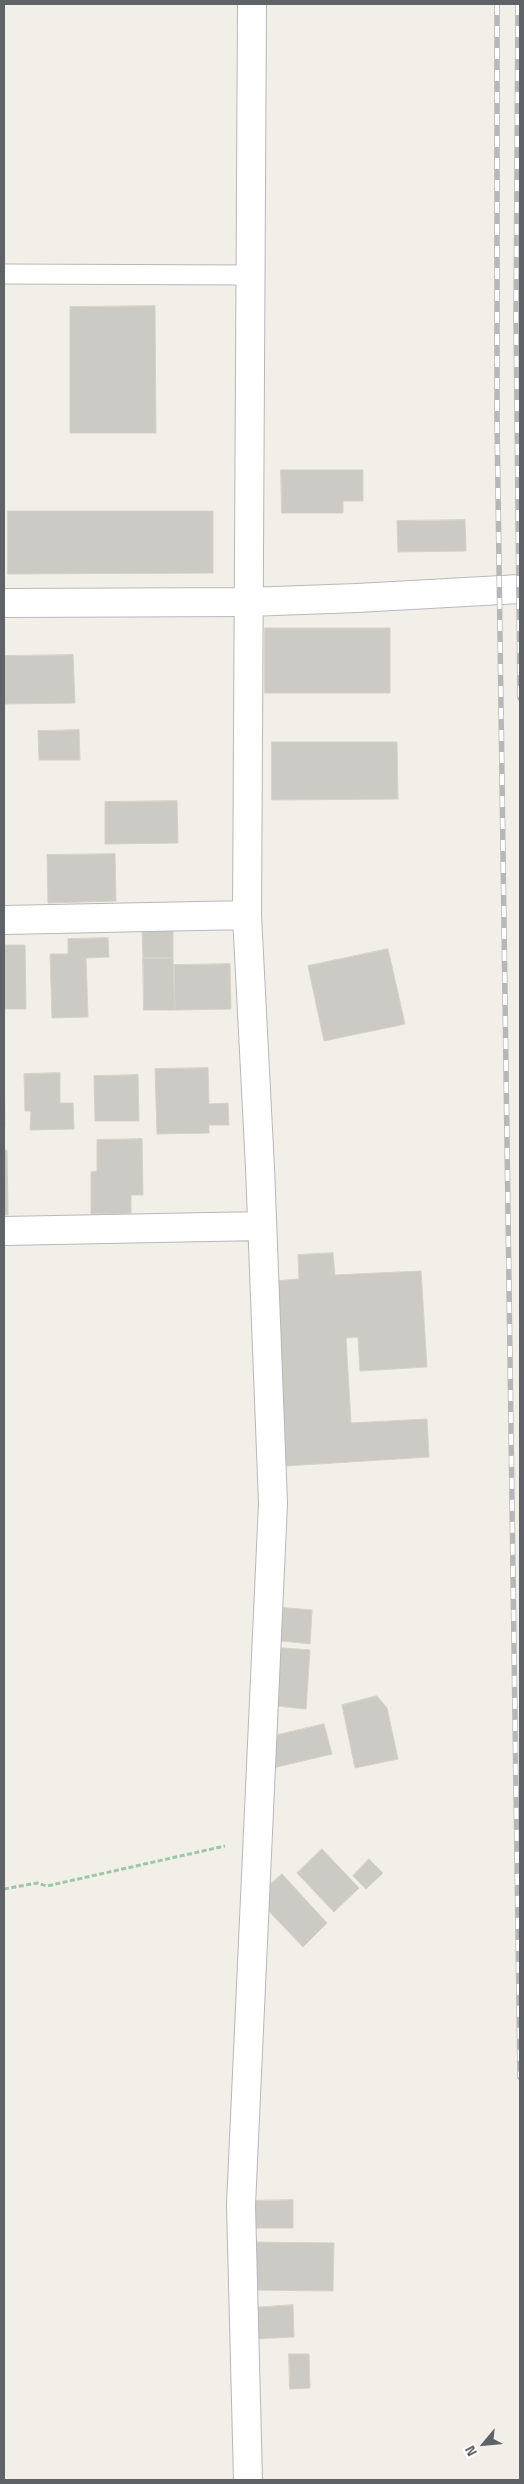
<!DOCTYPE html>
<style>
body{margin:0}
#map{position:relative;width:524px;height:2484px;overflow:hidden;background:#f1efe8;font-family:"Titillium Web",sans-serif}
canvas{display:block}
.frame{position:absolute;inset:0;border:5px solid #5f6368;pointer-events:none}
.north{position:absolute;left:459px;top:2419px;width:50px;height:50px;-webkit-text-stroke:4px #fff;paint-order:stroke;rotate:242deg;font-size:14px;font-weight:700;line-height:20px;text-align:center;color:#5f6368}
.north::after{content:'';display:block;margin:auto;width:18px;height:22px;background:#5f6368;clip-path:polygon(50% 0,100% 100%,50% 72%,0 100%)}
</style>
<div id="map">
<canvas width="524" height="2484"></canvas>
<div class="frame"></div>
<div class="north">N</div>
</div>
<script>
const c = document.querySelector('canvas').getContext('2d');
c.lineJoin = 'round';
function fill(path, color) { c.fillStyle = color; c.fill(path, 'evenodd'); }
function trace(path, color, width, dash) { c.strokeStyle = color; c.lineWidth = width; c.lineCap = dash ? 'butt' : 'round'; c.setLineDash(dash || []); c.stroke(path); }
const building = new Path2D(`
 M155 306 156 433H70V307Z
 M281 470H363V501H343V513H282Z
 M8 511H213V573L8 574Z
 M465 520 466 551 398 552 397 521Z
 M265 628H390V693H265Z
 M73 655 75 703 4 704V656Z
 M79 730 80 760H39L38 731Z
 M272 742H397L398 799 272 800Z
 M177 801 178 843 105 844V802Z
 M115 854 116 901 48 903 47 855Z
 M173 928V958H143L142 929Z
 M108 938 109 957 86 958 88 1017 52 1018 50 954H68V939Z
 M4 945H25L26 1009H4Z
 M388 949 405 1024 324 1041 308 966Z
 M143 958H173L175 1010H144Z
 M230 964 231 1009 175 1010 174 965Z
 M208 1068 209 1104 228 1103 229 1125H209V1133L157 1134 155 1069Z
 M4 1070 5 1127H4Z
 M60 1073V1103H73L74 1129 30 1130 31 1111H25L24 1074Z
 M138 1075 139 1121H95L94 1076Z
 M142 1139 143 1195H131V1213L91 1214V1172L97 1171V1140Z
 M4 1150H7L8 1215H4Z
 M333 1253 335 1275 421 1271 427 1367 360 1371 358 1337 346 1338 351 1423 427 1419 429 1457 286 1466 275 1281 299 1279 298 1255Z
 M275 1607 312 1610 310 1644 273 1640Z
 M271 1647 310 1650 306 1709 266 1705Z
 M377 1696 387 1708 398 1759 355 1768 342 1705Z
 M324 1724 332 1754 273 1768 265 1738Z
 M322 1849 359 1888 334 1912 297 1873Z
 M369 1859 383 1873 366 1889 353 1876Z
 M282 1874 327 1923 303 1947 261 1903 269 1895 264 1890Z
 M293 2200V2228H249L248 2201Z
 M251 2242 334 2243 333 2291 251 2290Z
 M293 2305 294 2337 252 2339 251 2308Z
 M289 2354H309L310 2388 290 2389Z`);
fill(building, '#cccac5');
trace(building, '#d6d1c6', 1);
const lane = new Path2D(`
 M4 274 250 275`);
const street = new Path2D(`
 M4 920 247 915
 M4 1231 261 1226
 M248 2480 241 2205 273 1503 260 1168 247 915 252 4`);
const secondary = new Path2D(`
 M4 603 248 602 357 598 520 589`);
trace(lane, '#b5b8bc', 21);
trace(street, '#b5b8bc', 30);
trace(secondary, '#b6babf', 30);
trace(new Path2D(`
 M4 1889 37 1883 47 1886 225 1846`), '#9cc7a9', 3, [5, 2.5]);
trace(lane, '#fff', 19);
trace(street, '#fff', 28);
trace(secondary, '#fff', 28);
const rail = new Path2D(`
 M497 4V419L520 2077
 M518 4 516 320 520 698`);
trace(rail, '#b6b7b8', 5.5);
trace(rail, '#fff', 4, [11]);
</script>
